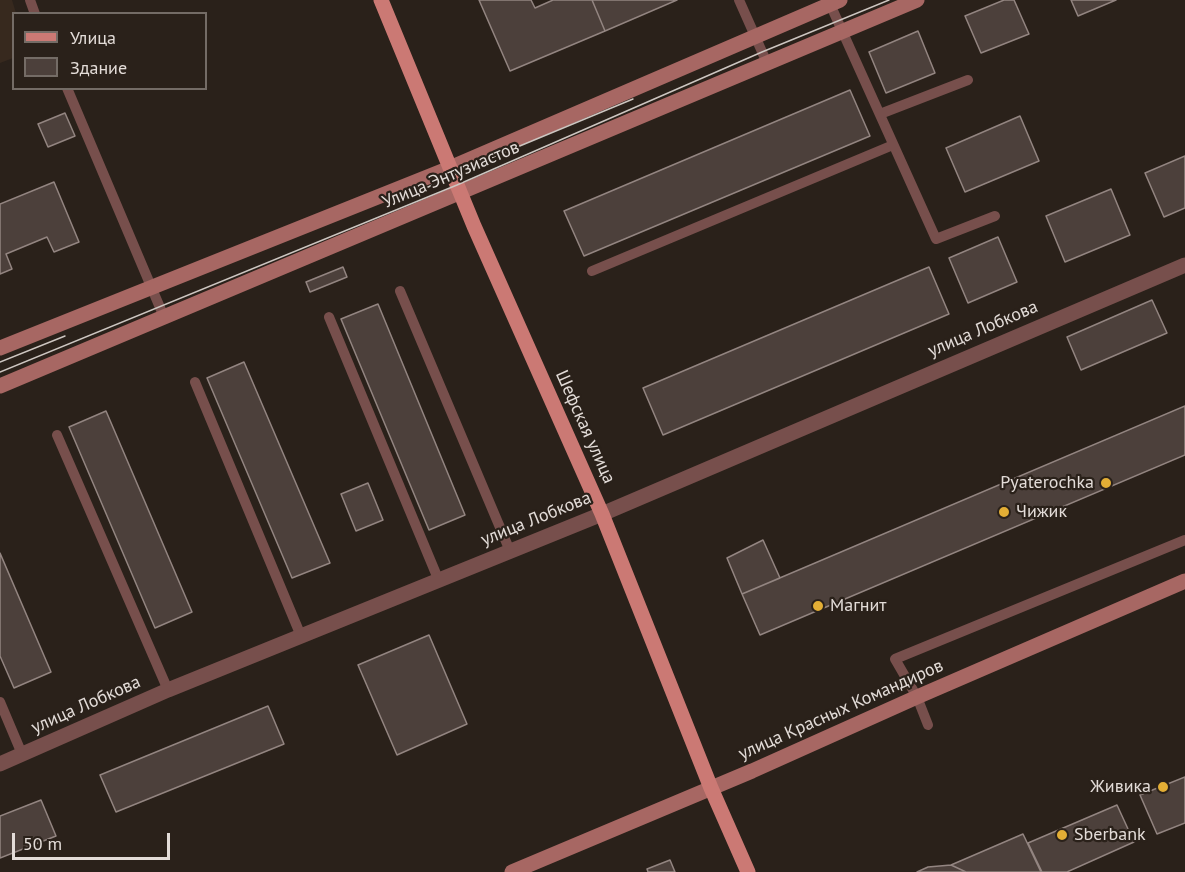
<!DOCTYPE html>
<meta charset="utf-8">
<style>
body{margin:0}
#map{position:relative;width:1185px;height:872px;overflow:hidden;background:#2a211a;font-family:"PT Sans",sans-serif}
canvas{display:block}
.legend{position:absolute;left:12px;top:12px;width:195px;height:78px;box-sizing:border-box;background:#2a211a;border:2px solid #746c66;margin:0;padding:8px 10px;list-style:none;font-size:18px;color:#e3dcd8}
.legend li{display:flex;align-items:center;gap:12px;height:30px}
.legend b{width:30px;border:2px solid #746c66}
.scale{position:absolute;left:12px;top:833px;width:158px;height:27px;box-sizing:border-box;border:3px solid #e3dcd8;border-top:0;padding-left:8px;font-size:18px;line-height:21px;white-space:nowrap;color:#e3dcd8;-webkit-text-stroke:4px #2a211a;paint-order:stroke}
</style>
<div id="map">
<canvas width="1185" height="872"></canvas>
<ul class="legend">
<li><b style="height:8px;background:#cb7974"></b>Улица</li>
<li><b style="height:16px;background:#4c403b"></b>Здание</li>
</ul>
<div class="scale">50 m</div>
</div>
<script>
const c = document.querySelector('canvas').getContext('2d');
c.lineJoin = 'round';
function fill(path, color) { c.fillStyle = color; c.fill(path, 'evenodd'); }
function trace(path, color, width, dash) { c.strokeStyle = color; c.lineWidth = width; c.lineCap = dash ? 'butt' : 'round'; c.setLineDash(dash || []); c.stroke(path); }
function drawText(font, color, halo, rows, align = 'center') {
  c.font = font + ' "PT Sans",sans-serif'; c.lineWidth = 4.5; c.setLineDash([]); c.textBaseline = 'middle'; c.strokeStyle = halo; c.fillStyle = color; for (const [text, x, y, turn = 0] of rows) {
    c.save(); c.translate(x, y); c.rotate((+turn || 0) * Math.PI / 180); c.textAlign = isNaN(turn) ? turn : align; if (halo) c.strokeText(text, 0, 0); c.fillText(text, 0, 0); c.restore();
  }
}
fill(new Path2D(`
 M0 0H12L16 13 14 14 13 58 0 63Z`), '#37291e');
const building = new Path2D(`
 M479 0H531L535 8 553 0H592L605 31 510 71Z
 M592 0H677L605 31Z
 M1004 0H1014L1029 34 981 53 965 16Z
 M1071 0H1116L1078 16Z
 M918 31 935 73 886 93 869 52Z
 M850 90 870 136 584 256 564 211Z
 M65 113 75 136 48 147 38 124Z
 M1020 116 1039 161 965 192 946 148Z
 M1185 156V208L1164 217 1145 173Z
 M54 182 79 242 54 252 47 237 6 254 12 269 0 274V204Z
 M1111 189 1130 235 1065 262 1046 216Z
 M998 237 1017 282 968 303 949 258Z
 M343 267 347 277 310 292 306 282Z
 M929 267 949 314 663 435 643 388Z
 M1152 300 1167 333 1081 370 1067 337Z
 M378 304 465 515 429 530 341 319Z
 M244 362 330 563 292 578 207 378Z
 M1185 406V455L760 635 742 594Z
 M106 411 192 612 155 628 69 427Z
 M368 483 383 520 356 531 341 494Z
 M763 540 780 578 742 594 727 558Z
 M0 553 51 672 14 688 0 656Z
 M429 635 467 724 397 755 358 665Z
 M268 706 284 744 116 812 100 775Z
 M1185 777V823L1157 834 1140 795Z
 M41 800 56 836 0 858V816Z
 M1117 805 1134 842 1067 872H1042L1028 843Z
 M1023 834 1041 872H966L951 865Z
 M670 860 675 872H648L647 869Z
 M951 865 966 872H917L928 867Z`);
fill(building, '#4c403b');
trace(building, '#938581', 1.5);
trace(new Path2D(`
 M30 0 35 14
 M739 0 767 63
 M830 4 936 239 995 216
 M67 88 164 317
 M880 114 968 80
 M592 271 893 145
 M400 291 510 551
 M329 317 439 581
 M195 382 301 636
 M57 435 168 690
 M0 702 22 754
 M928 725 917 697 895 659 1185 540`), '#774f4c', 10);
trace(new Path2D(`
 M0 764 168 690 602 514 1185 265`), '#774f4c', 15);
trace(new Path2D(`
 M0 348 450 168 840 0
 M0 386 917 0
 M512 872 752 771 917 697 1185 581`), '#a76763', 15);
trace(new Path2D(`
 M381 0 474 226 602 514 711 788 748 872`), '#cb7974', 15);
trace(new Path2D(`
 M426 188 486 160 633 99
 M0 362 65 336
 M0 372 457 185 762 52 889 0`), '#cdc6c1', 1.5);
for (const [x, y, r, color] of [
 [1106,483,6,"#e3ae35"],
 [1004,512,6,"#e3ae35"],
 [818,606,6,"#e3ae35"],
 [1163,787,6,"#e3ae35"],
 [1062,835,6,"#e3ae35"]
]) { const dot = new Path2D(); dot.arc(x, y, r, 0, 2 * Math.PI); c.fillStyle = color; c.fill(dot); trace(dot, '#2a211a', 2); }
drawText('18px', '#e3dcd8', '#2a211a', [
 ["Улица Энтузиастов",451,175,-23],
 ["улица Лобкова",983,329,-23],
 ["Шефская улица",585,427,66],
 ["улица Лобкова",536,519,-22],
 ["улица Лобкова",86,705,-24],
 ["улица Красных Командиров",841,710,-24]
]);
drawText('18px', '#e3dcd8', '#2a211a', [
 ["Pyaterochka",1094,483,"right"],
 ["Чижик",1016,512],
 ["Магнит",830,606],
 ["Живика",1151,787,"right"],
 ["Sberbank",1074,835]
], 'left');
</script>
